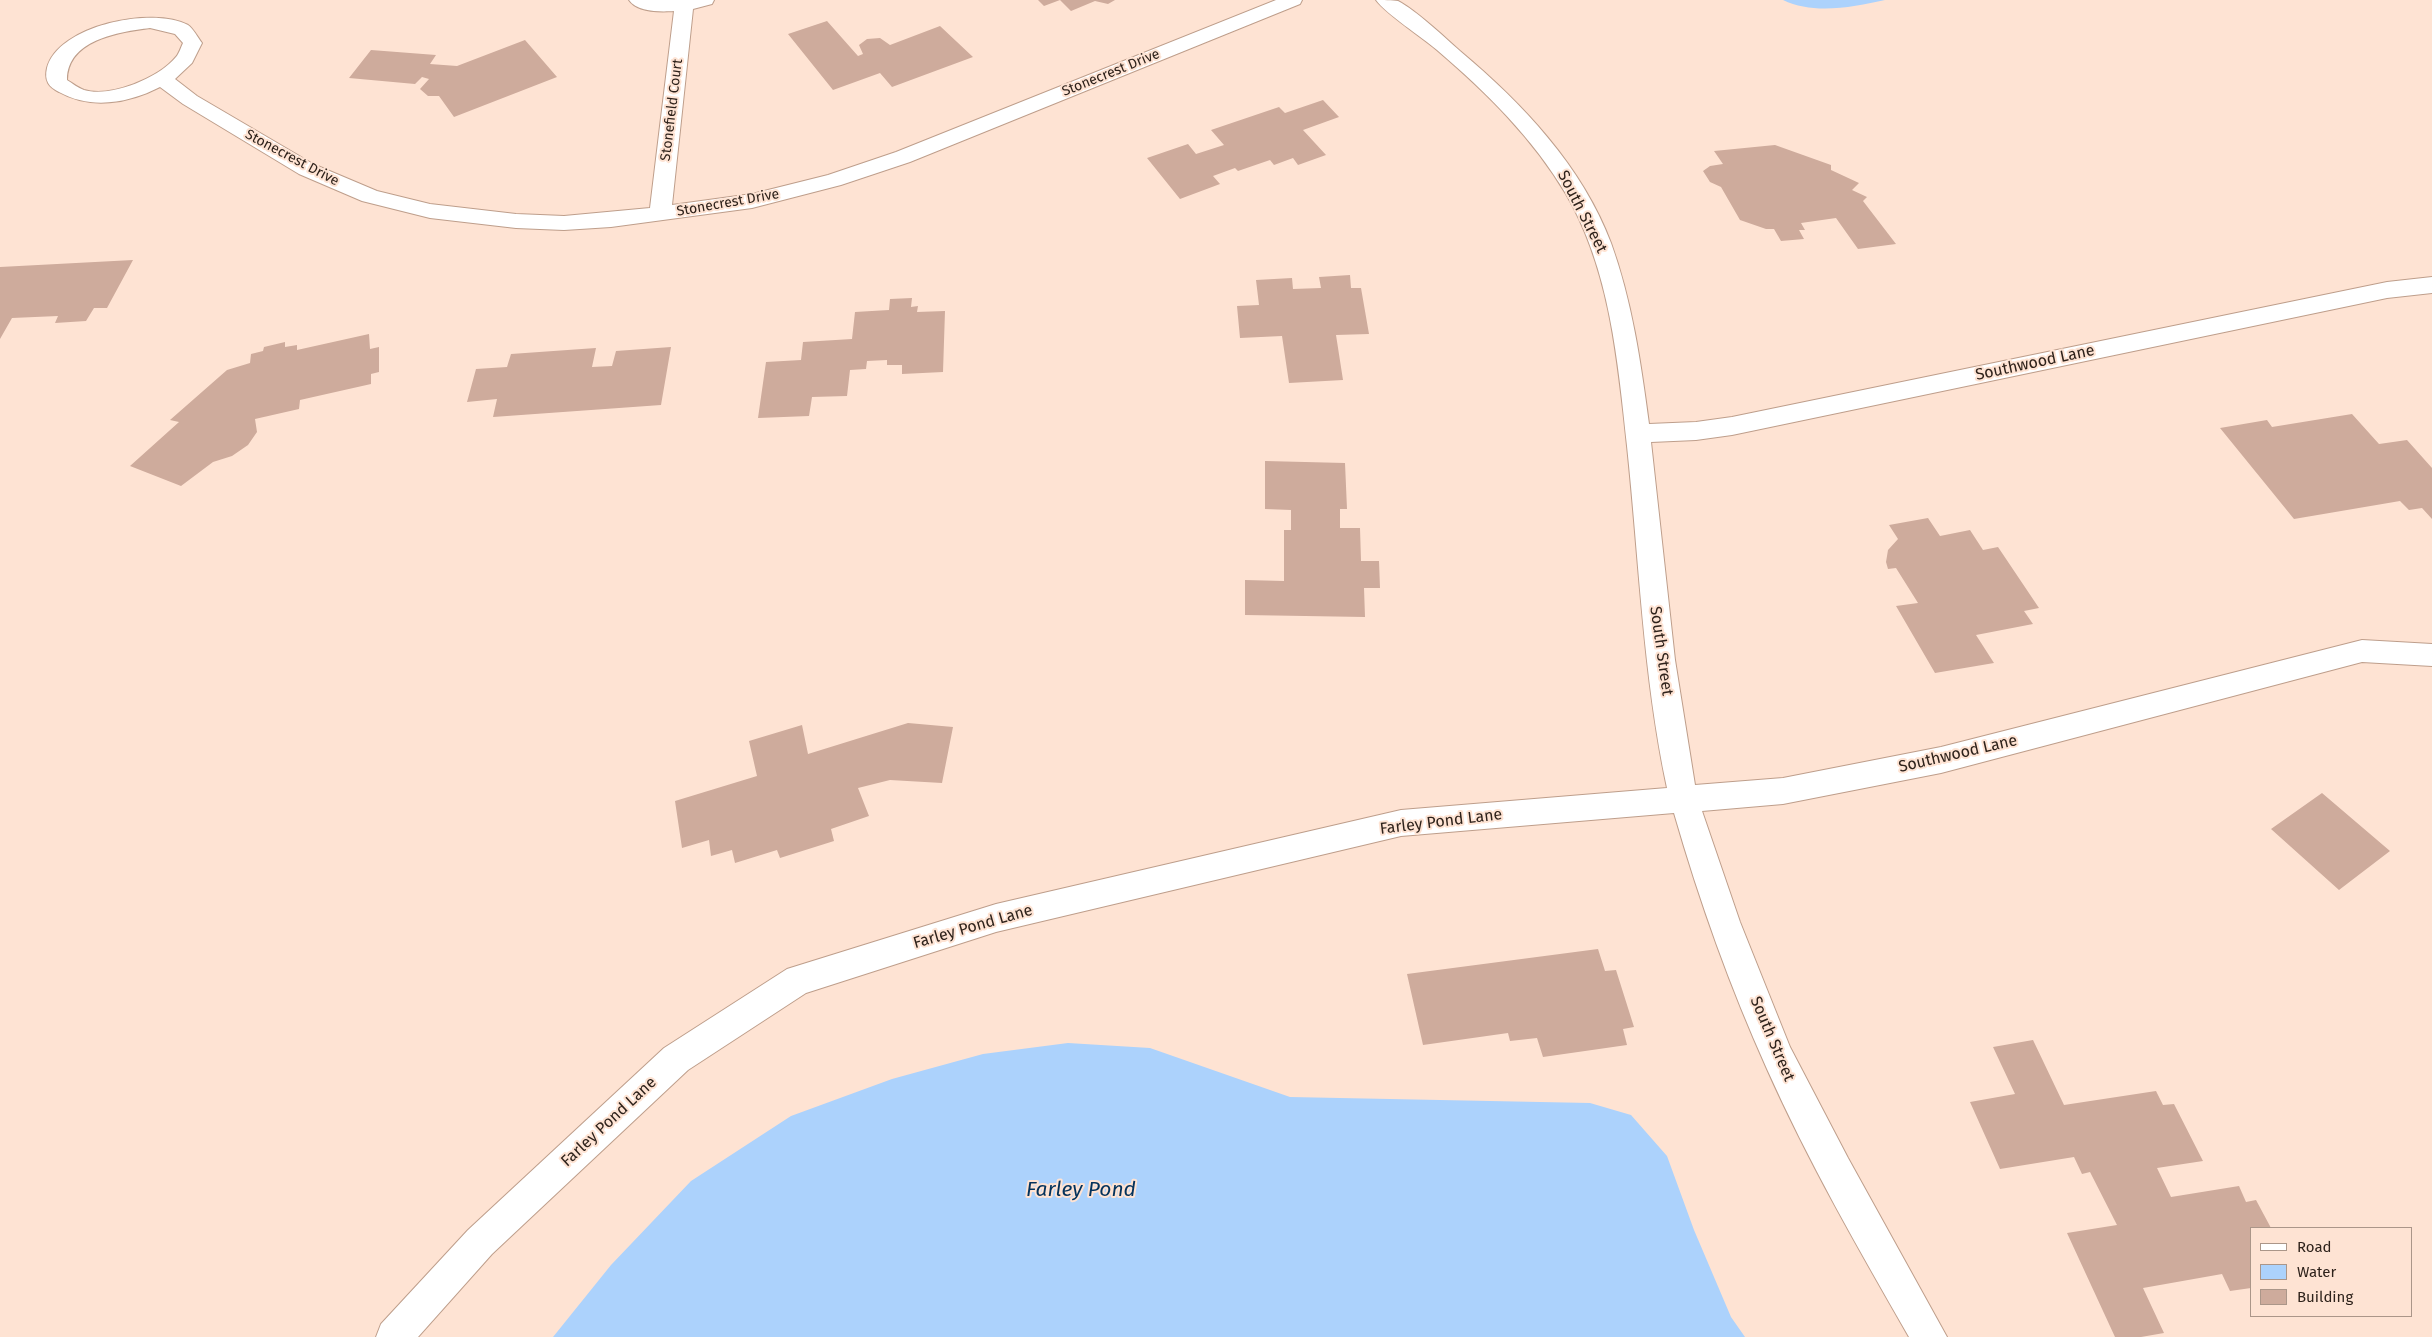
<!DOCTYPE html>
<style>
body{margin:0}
#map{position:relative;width:2432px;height:1337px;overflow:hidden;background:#fee3d3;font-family:"Fira Sans",sans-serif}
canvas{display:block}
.legend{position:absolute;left:2250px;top:1227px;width:162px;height:90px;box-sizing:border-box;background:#fee3d3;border:1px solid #ab9689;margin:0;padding:6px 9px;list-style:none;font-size:15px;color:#2e221b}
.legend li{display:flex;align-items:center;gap:10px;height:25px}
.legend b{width:25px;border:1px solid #ab9689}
</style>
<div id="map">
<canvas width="2432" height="1337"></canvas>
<ul class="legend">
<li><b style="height:6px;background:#fff"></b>Road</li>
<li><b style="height:14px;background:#acd2fc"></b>Water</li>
<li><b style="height:14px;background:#ceab9c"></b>Building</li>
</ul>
</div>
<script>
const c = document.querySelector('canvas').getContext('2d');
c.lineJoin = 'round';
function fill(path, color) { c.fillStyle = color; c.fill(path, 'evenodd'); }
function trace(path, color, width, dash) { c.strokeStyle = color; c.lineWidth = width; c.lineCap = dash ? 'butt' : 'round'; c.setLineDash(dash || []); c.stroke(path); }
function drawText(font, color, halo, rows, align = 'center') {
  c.font = font + ' "Fira Sans",sans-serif'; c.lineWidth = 4; c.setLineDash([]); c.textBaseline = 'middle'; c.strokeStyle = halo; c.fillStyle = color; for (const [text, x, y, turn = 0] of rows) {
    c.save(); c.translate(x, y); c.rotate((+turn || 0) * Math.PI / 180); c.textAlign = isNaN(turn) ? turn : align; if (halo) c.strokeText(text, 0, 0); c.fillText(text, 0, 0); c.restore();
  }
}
fill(new Path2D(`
 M1783 0H1885C1853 7 1814 15 1783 0Z
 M1068 1043 1150 1048 1290 1097 1590 1103 1631 1115 1667 1156 1694 1230 1731 1317 1745 1337H553L611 1265 691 1181 791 1116 892 1079 983 1054Z`), '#acd2fc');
fill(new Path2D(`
 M1038 0H1115L1108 4 1095 1 1071 11 1060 0 1044 6Z
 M827 21 858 56 863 54 859 45 867 39 880 38 890 45 940 26 973 57 892 87 880 73 833 90 788 34Z
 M525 40 557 77 454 117 439 96H428L420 89 429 79 422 77 415 84 349 78 371 50 436 55 430 64 457 66Z
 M1323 100 1339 117 1303 130 1326 155 1298 165 1293 158 1274 165 1270 160 1238 171 1235 168 1213 176 1220 184 1180 199 1147 158 1188 144 1196 154 1224 145 1211 130 1279 107 1285 113Z
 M1775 145 1831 165V170L1859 183 1852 190 1867 197 1863 201 1896 244 1858 249 1836 218 1801 223 1805 230H1799L1804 239 1781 241 1774 229H1766L1740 220 1721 187 1710 182 1703 171 1710 166 1723 164 1714 151Z
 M133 260 107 308H94L86 321 55 323 58 316 12 318 0 339V267Z
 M1350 275 1351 288H1361L1369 334 1336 335 1343 380 1289 383 1282 336 1240 338 1237 306 1259 305 1256 280 1292 278 1293 289 1321 288 1319 277Z
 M912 298 911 307 918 306 917 312 945 311 943 372 902 374V365H887V360L867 361 866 369 850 370 847 396 812 397 809 416 758 418 766 362 801 360 803 342 852 339 855 312 889 310 890 299Z
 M369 334 370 349 379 347V372L371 374V384L300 400 299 409 255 419 257 432 248 445 232 456 213 462 181 486 130 466 179 422 170 420 227 370 250 363 251 354 263 351 264 347 285 342V347L297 345V350Z
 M671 347 661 405 493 417 497 399 467 402 476 369 507 367 511 354 596 348 592 367 612 366 616 351Z
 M2352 414 2379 444 2407 440 2432 468V519L2422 508 2409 510 2400 501 2294 519 2220 428 2267 420 2272 427Z
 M1265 461 1345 463 1347 509H1340V528H1360L1361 561H1379L1380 588H1364L1365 617 1245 615V580L1284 581V530H1291V510L1265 509Z
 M1928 518 1940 536 1970 530 1983 550 1998 547 2039 608 2024 611 2033 624 1976 635 1994 663 1935 673 1896 606 1918 603 1896 568 1888 569 1886 562 1888 550 1898 539 1889 525Z
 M908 723 953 727 942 783 890 780 858 788 869 816 831 829 834 841 780 858 777 850 735 863 732 850 711 856 709 840 682 848 675 801 757 776 749 741 802 725 808 754Z
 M2322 793 2390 851 2339 890 2271 829Z
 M1598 949 1605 971 1616 970 1634 1027 1623 1029 1627 1045 1543 1057 1537 1038 1510 1041 1508 1033 1423 1045 1407 974Z
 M2033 1040 2064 1105 2156 1091 2163 1105 2174 1104 2203 1161 2157 1168 2171 1197 2239 1186 2246 1202 2256 1200 2271 1228H2251V1288L2230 1291 2222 1274 2143 1288 2164 1333 2141 1337H2115L2067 1233 2117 1225 2090 1172 2082 1174 2074 1157 2000 1169 1970 1102 2015 1094 1993 1047Z`), '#ceab9c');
const minor = new Path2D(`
 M629 0H714L712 4 693 9 672 205 752 194 828 175 896 152 1276 0H1302L1300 4 910 162 841 185 752 208 611 227 564 230 516 228 430 218 362 201 299 174 183 104 160 87C129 103 91 110 59 92 49 87 44 81 47 68 58 25 153 6 188 25 193 28 198 38 202 43L192 63 175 79 197 96 313 164 377 191 430 204 516 214 564 216 650 208 674 11C661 12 637 12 629 0ZM150 28 175 34 183 43C181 47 179 54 176 57 159 78 110 98 84 90 78 88 72 83 67 80 67 40 118 32 150 28Z
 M1376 0C1382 0 1393 0 1398 1 1417 11 1443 36 1460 51 1522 103 1582 166 1611 243 1632 301 1641 363 1649 424L1696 422 1732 417 2387 282 2432 277V293L2387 298 1732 435 1696 440 1651 442 1675 660 1695 785 1783 778 1941 747 2362 640 2432 644V666L2362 662 1941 773 1783 804 1702 811 1740 922 1790 1047 1848 1158 1947 1337H1909C1859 1250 1808 1161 1767 1069 1730 987 1699 900 1674 813L1401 836 996 932 806 993 688 1070 492 1254 418 1337H376L381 1324 468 1230 664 1048 787 969 996 904 1401 810 1667 788C1643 676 1639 559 1627 446 1618 362 1610 269 1566 194 1533 138 1486 92 1437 50 1422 37 1386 14 1376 0Z`);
trace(minor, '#be9e8b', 2);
fill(minor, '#fff');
drawText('14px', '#2e221b', '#fee3d3', [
 ["Stonecrest Drive",1111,73,-22],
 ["Stonefield Court",672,110,-83],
 ["Stonecrest Drive",292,158,28],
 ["Stonecrest Drive",728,203,-10]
]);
drawText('16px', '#2e221b', '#fee3d3', [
 ["South Street",1582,212,63],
 ["Southwood Lane",2035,363,-12],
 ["South Street",1661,651,82],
 ["Southwood Lane",1958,754,-13],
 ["Farley Pond Lane",1441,822,-7],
 ["Farley Pond Lane",973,927,-16],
 ["South Street",1772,1039,67],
 ["Farley Pond Lane",609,1122,-43]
]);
drawText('italic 21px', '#03325c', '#fee3d3', [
 ["Farley Pond",1081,1190]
]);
</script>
